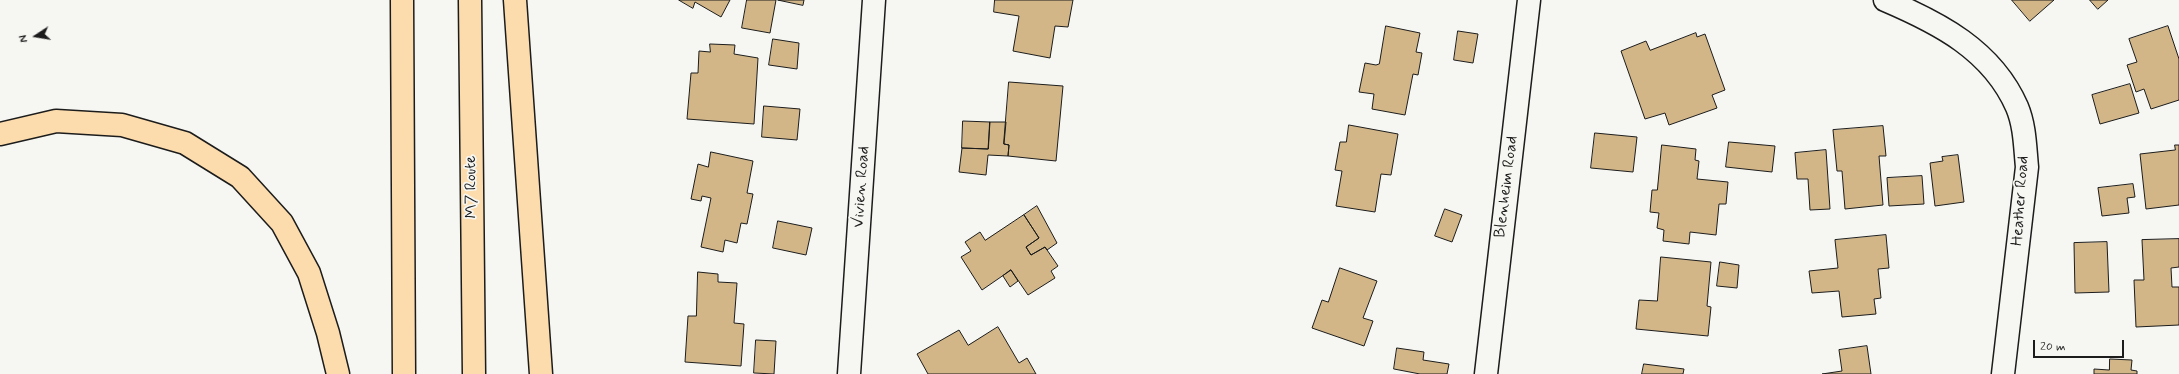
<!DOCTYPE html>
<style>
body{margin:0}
#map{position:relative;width:2179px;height:374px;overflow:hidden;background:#f6f6f2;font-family:Mynerve,sans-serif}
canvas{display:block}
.north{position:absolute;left:16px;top:16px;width:40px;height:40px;-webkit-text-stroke:3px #f6f6f2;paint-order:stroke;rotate:258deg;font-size:11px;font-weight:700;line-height:16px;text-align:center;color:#1c1c1c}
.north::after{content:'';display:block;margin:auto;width:14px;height:18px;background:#1c1c1c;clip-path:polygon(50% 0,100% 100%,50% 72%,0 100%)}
.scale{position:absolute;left:2033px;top:340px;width:91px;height:18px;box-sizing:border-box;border:2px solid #1c1c1c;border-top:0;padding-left:5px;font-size:12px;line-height:14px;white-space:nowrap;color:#1c1c1c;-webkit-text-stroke:3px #f6f6f2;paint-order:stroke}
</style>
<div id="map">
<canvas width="2179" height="374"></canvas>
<div class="north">N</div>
<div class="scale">20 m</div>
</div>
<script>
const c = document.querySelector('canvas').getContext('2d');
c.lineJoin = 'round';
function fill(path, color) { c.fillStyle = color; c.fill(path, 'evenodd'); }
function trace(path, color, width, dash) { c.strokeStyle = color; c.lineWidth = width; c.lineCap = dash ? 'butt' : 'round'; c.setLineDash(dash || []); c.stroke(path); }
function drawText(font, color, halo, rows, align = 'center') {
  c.font = font + ' Mynerve,sans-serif'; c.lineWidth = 3.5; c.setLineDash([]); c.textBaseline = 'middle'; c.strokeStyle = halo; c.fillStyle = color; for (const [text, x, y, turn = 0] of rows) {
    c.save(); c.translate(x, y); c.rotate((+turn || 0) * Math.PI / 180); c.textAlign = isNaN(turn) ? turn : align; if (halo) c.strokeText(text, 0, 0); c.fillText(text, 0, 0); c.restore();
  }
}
const building = new Path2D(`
 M679 0H730L721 17 695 2 693 8Z
 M747 0H776L770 33 742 28Z
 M778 0H804L803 5Z
 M995 0H1073L1068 27 1055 26 1050 58 1013 51 1019 16 994 12Z
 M2012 0H2054L2030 21Z
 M2090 0H2108L2098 9Z
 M1386 26 1420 33 1416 52 1422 53 1418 75 1413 74 1405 115 1372 109 1374 94 1359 92 1365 63 1376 65 1379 64Z
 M2168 26 2179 59V100L2151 109 2144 89 2136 92 2127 65 2137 62 2129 39Z
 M1458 31 1478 34 1473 63 1454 60Z
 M1696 33 1697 37 1705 34 1725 90 1712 95 1717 108 1669 125 1665 113 1645 119 1621 51 1646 41 1650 50Z
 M773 39 799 43 797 69 769 65Z
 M710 44 735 45 734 54 758 58 754 124 687 119 691 73H698L699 51 710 52Z
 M1009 82 1063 86 1056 161 1008 156 1009 145 1004 144Z
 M2130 84 2139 113 2100 124 2092 95Z
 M764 106 800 109 797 140 762 137Z
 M963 121 990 122 988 149 962 148Z
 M990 122H1006L1004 144 1009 145 1008 156 988 155 986 175 959 172 962 148 988 149Z
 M1349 125 1398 134 1391 175 1381 174 1375 212 1336 206 1342 171 1335 170 1340 142H1346Z
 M1883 126 1886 156H1879L1883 205 1845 209 1842 171H1837L1833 130Z
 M1595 133 1637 137 1633 172 1591 168Z
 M1729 142 1775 146 1772 172 1726 167Z
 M1662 145 1696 149 1695 160 1699 161 1697 179 1728 182 1726 204H1719L1716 235 1690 232 1689 244 1663 241 1664 230 1657 228 1659 213 1650 212 1652 190H1657Z
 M2175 145H2179V205L2146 209 2140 154 2175 150Z
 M1826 150 1830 209 1810 210 1808 179H1797L1795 153Z
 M711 152 753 161 747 193 753 194 747 224 741 223 737 243 725 240 723 252 701 247 711 198 702 196 701 201 691 199 698 164 708 167Z
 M1958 155 1964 202 1935 206 1930 163 1943 161 1942 157Z
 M1922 176 1924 204 1889 206 1887 178Z
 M2133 184 2135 197 2127 198 2129 213 2102 216 2098 188Z
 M1037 206 1057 243 1047 250 1045 247 1031 255 1026 247 1039 238 1024 215Z
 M1445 209 1462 215 1452 242 1435 236Z
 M1024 215 1039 238 1026 247 1031 255 1045 247 1058 266 1051 271 1055 278 1028 295 1011 270 982 290 961 257 971 251 965 242 980 232 985 240Z
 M778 221 812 228 806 255 773 248Z
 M1886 235 1889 268 1878 269 1881 298 1874 299 1876 314 1842 317 1839 291 1812 293 1809 271 1838 268 1835 240Z
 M2179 239V267L2171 268 2172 287H2179V325L2136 327 2134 280H2144L2142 240Z
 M2107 242 2109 292 2075 293 2074 243Z
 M1661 257 1711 262 1707 306 1711 307 1708 336 1636 329 1639 300 1657 301Z
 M1720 262 1739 265 1737 288 1717 286Z
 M1340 268 1377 281 1363 318 1373 321 1364 346 1312 328 1322 300 1328 302Z
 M1011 270 1018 281 1010 287 1003 276Z
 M698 272 718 274V282L737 283 734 323 744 324 741 366 685 362 688 316H696Z
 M998 327 1019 363 1027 358 1036 374H928L917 354 959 330 968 345Z
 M756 340 776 341 774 374 754 373Z
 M1867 346 1871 374H1822L1842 371 1839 350Z
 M1397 348 1424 352 1423 360 1449 364 1447 374H1420L1394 369Z
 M2110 359 2132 360 2131 370 2137 371V374H2094V369L2109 370Z
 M1644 364 1684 369 1683 374H1642Z`);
fill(building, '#d2b687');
trace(building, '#1c1c1c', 1);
const street = new Path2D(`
 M1885 0C1939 23 1992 50 2017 107 2025 126 2025 147 2027 167L2003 374
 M849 374 874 0
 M1486 374 1529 0`);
const highway = new Path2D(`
 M402 0 404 374
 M470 0 474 374
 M515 0 541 374
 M0 134 56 121 122 125 185 143 240 177 282 223 309 273 328 333 338 374`);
trace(street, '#1c1c1c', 25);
trace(highway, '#1c1c1c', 25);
trace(street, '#f6f6f2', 22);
trace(highway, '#fcdcac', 22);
drawText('16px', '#1c1c1c', '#f6f6f2', [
 ["M7 Route",472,187,-91],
 ["Vivien Road",862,187,-86],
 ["Blenheim Road",1507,187,-83],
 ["Heather Road",2021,201,-86]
]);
</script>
